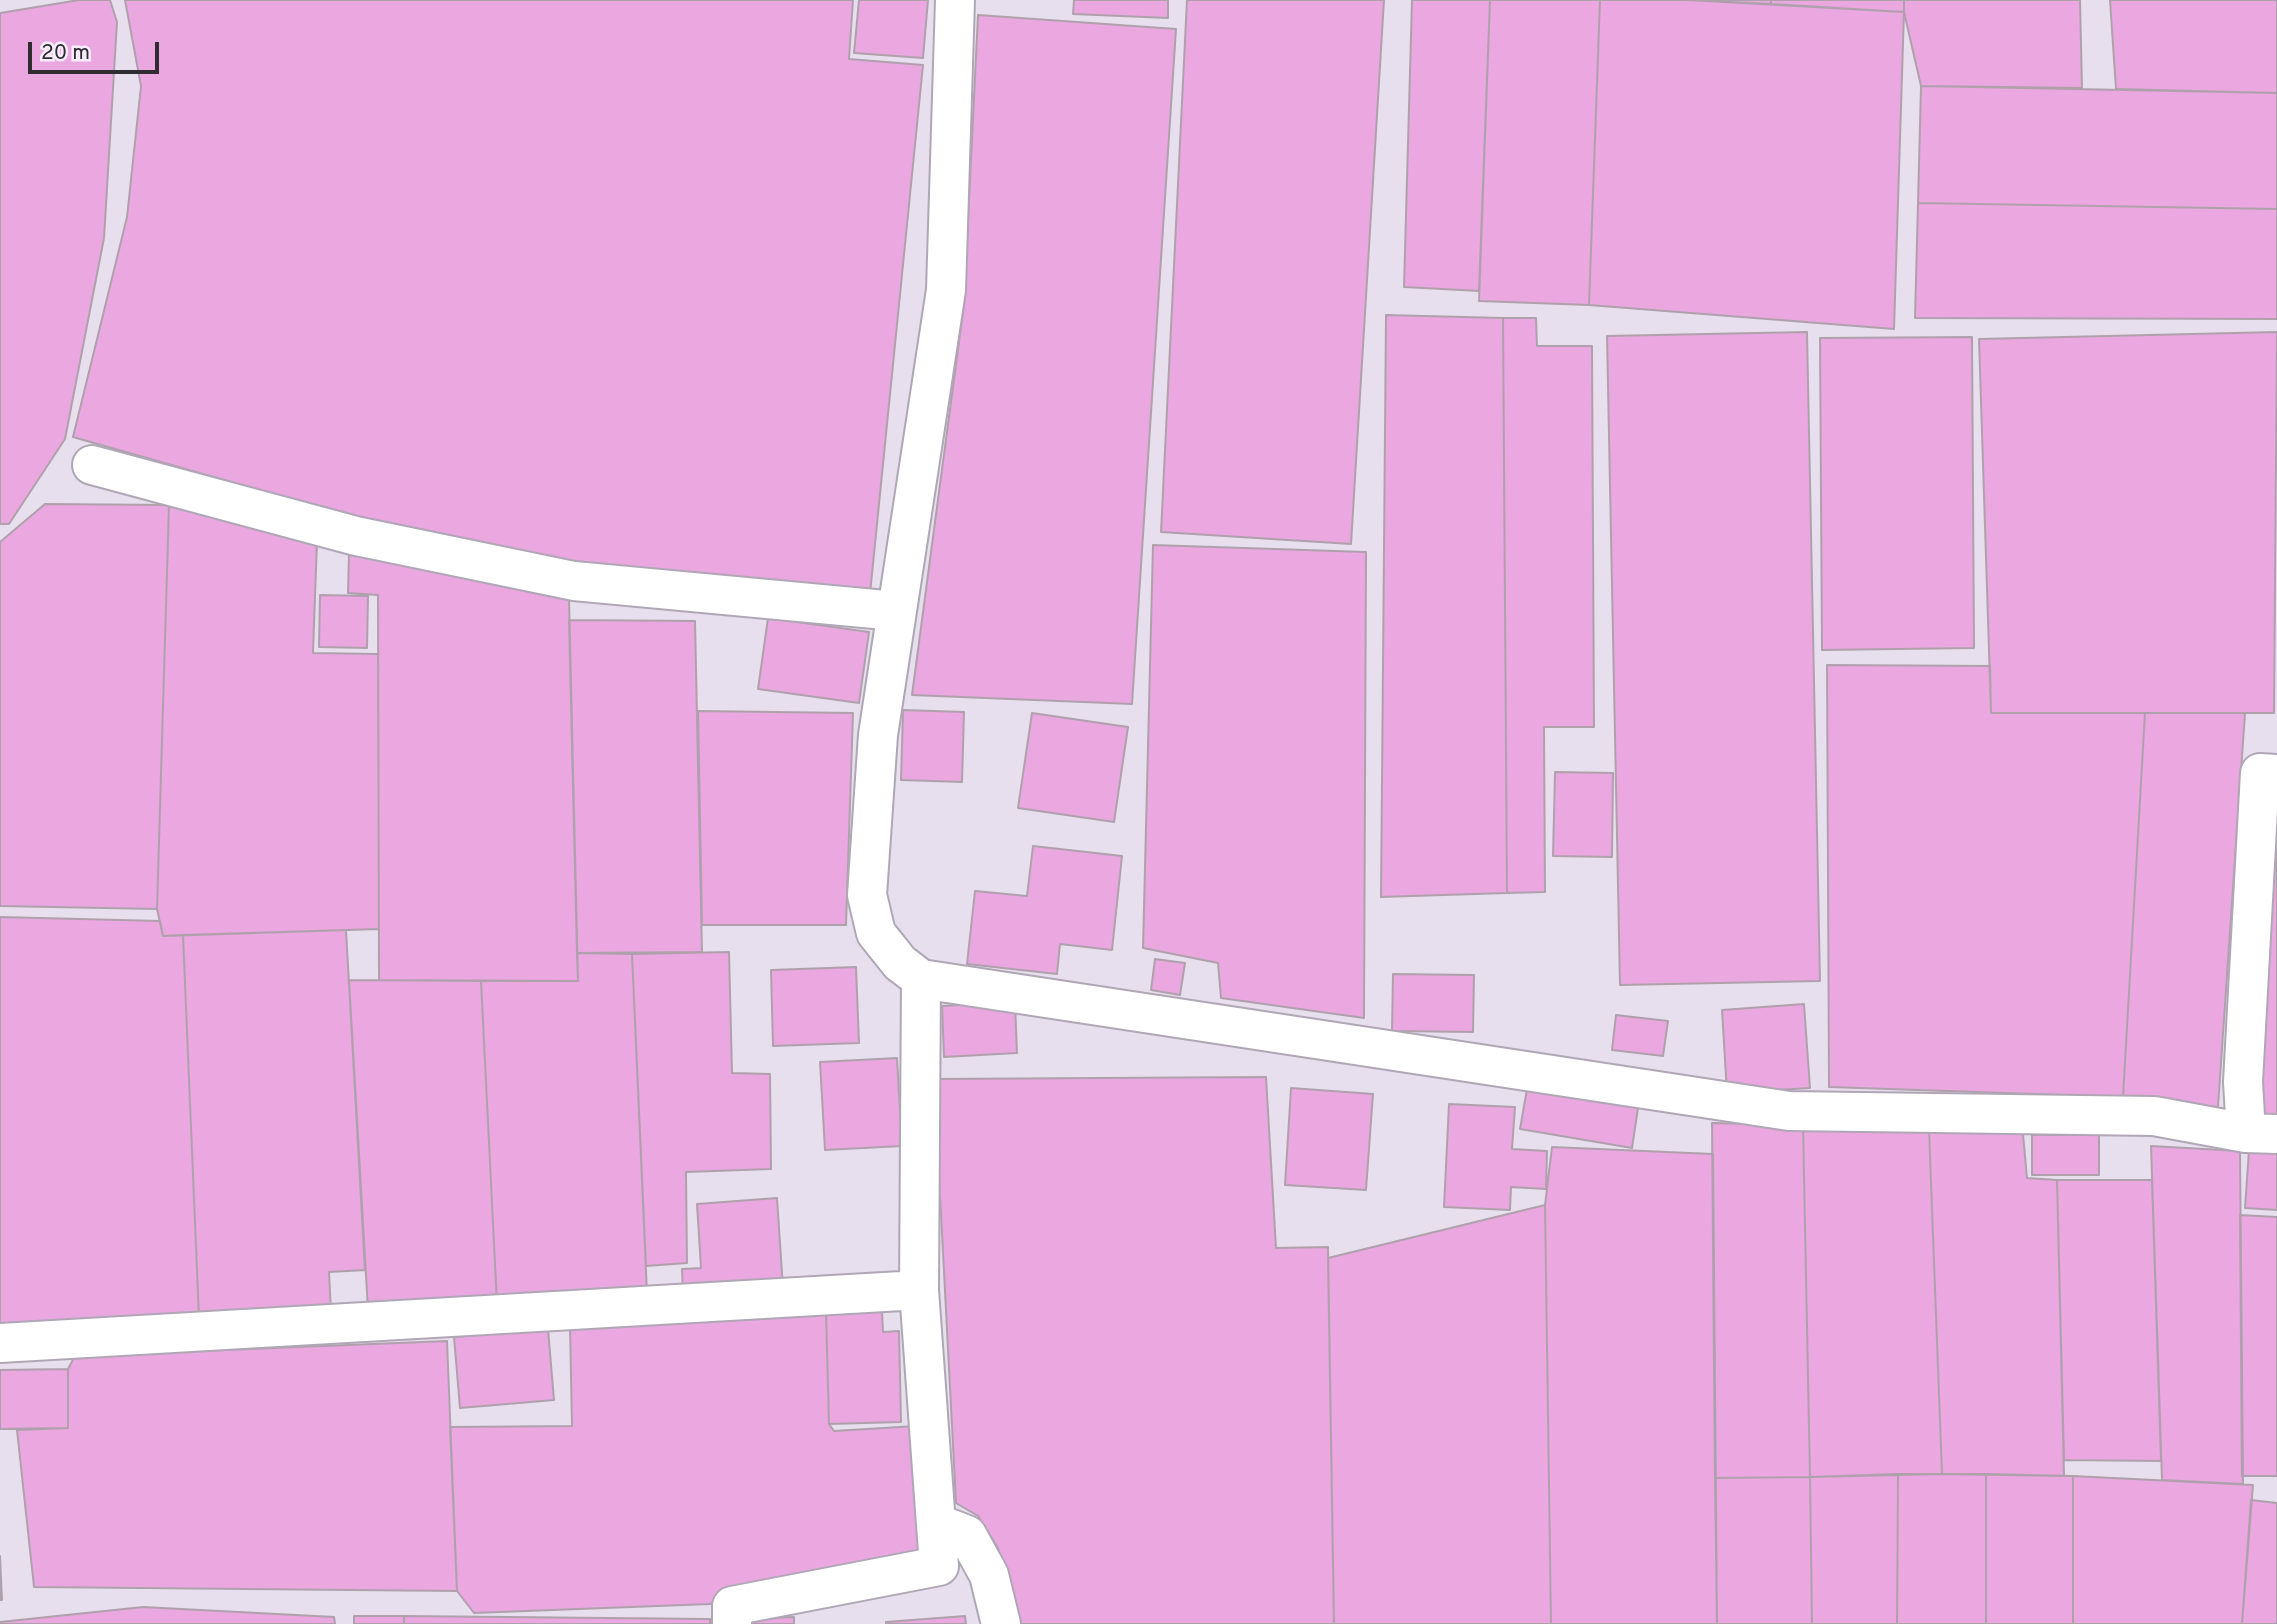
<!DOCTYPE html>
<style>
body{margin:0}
#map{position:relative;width:2277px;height:1624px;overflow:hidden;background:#e8dfee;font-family:Overpass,sans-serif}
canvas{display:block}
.scale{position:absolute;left:28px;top:42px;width:131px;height:32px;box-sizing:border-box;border:4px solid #302d32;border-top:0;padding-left:9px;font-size:21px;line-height:24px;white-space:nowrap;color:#302d32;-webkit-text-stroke:5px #f6ecfc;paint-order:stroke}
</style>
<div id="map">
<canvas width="2277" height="1624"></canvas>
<div class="scale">20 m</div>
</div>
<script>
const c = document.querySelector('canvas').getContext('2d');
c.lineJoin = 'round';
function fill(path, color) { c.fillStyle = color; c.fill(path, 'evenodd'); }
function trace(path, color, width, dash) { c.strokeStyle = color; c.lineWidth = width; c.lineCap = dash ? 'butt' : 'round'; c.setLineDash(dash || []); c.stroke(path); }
const building = new Path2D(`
 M79 0H110L117 22 104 238 65 439 9 524H0V13Z
 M125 0H853L849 59 923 65 870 594 570 564 442 542 73 437 127 217 141 86Z
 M859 0H928L923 58 854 53Z
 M1074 0H1168V18L1073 14Z
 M1187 0H1384L1351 544 1161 532Z
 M1412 0H1490L1479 291 1404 287Z
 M1490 0H1600L1589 305 1479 301Z
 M1600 0H1688L1904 12 1894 329 1589 305Z
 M1688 0H1771V4Z
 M1771 0H1904V12L1771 4Z
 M1904 0H2080L2082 88 1921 86 1904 12Z
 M2110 0H2277V93L2116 89Z
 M978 15 1176 29 1132 704 912 695 964 304Z
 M1921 86 2277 93V209L1918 203Z
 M1918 203 2277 209V319L1915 318Z
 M1386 315 1503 318 1507 893 1381 897Z
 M1503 318H1536L1537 346H1592L1594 727H1544L1545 892 1507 893Z
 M1807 332 1820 981 1620 985 1607 336Z
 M2277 332 2274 713H1991L1979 339Z
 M1972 337 1974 648 1822 650 1820 338Z
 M45 504 169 505 157 909 0 906V542Z
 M169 505 317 542 313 653 378 654 379 929 163 936 157 909Z
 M1153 545 1366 552 1364 1018 1221 998 1218 963 1143 948Z
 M349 553 569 599 578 981 379 980 378 595 348 593Z
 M320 595 368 596 367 648 319 647Z
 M768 618 869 632 859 703 758 689Z
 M569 620 695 621 702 952 577 953Z
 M1827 665 1990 666 1991 713H2145L2123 1097 1829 1087Z
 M903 710 964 712 962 782 901 780Z
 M698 711 853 713 846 925H702Z
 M1032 713 1128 727 1114 822 1018 808Z
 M2145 713H2245L2218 1107 2123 1097Z
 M1555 772 1613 773 1612 857 1553 856Z
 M2271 844 2277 845V1115H2258Z
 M1033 846 1122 856 1112 950 1060 944 1057 974 967 964 975 891 1027 896Z
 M0 917 160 921 163 936 183 935 199 1318 0 1326Z
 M346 930 365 1270 329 1272 331 1312 199 1318 183 935Z
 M729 952 732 1073 770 1074 771 1169 686 1172 687 1263 646 1266 632 954Z
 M577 953 632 954 647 1293 497 1304 481 981H578Z
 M1155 959 1185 963 1180 995 1151 990Z
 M856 967 859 1043 773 1046 771 970Z
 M1393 974 1474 975 1473 1032 1392 1031Z
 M349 980 481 981 497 1304 368 1310Z
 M1015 1002 1017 1053 944 1057 942 1006Z
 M1804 1004 1810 1088 1727 1093 1722 1010Z
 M1616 1015 1668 1021 1663 1056 1612 1050Z
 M897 1058 902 1146 825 1150 820 1062Z
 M1266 1077 1276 1248 1328 1247 1334 1624H1014L998 1548 978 1516 956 1503 934 1079Z
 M1291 1088 1373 1094 1366 1190 1285 1185Z
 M1527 1089 1638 1108 1632 1148 1520 1129Z
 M1449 1104 1515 1107 1512 1149 1547 1151 1546 1189 1511 1187 1510 1210 1444 1207Z
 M1712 1123 1803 1125 1810 1477 1715 1478Z
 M1803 1125 1929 1129 1942 1474 1810 1477Z
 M1929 1129 2023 1134 2027 1178 2057 1180 2064 1476 1942 1474Z
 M2032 1135H2099V1175H2032Z
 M2151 1146 2240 1151 2243 1484 2162 1480Z
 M1552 1147 1713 1154 1717 1624H1551L1545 1205Z
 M2249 1150 2277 1152V1210L2245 1208Z
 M2057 1180H2152L2161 1461 2064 1460Z
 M777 1198 783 1288 683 1295 682 1269 701 1268 697 1204Z
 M1545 1205 1551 1624H1334L1328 1258Z
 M2240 1215 2277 1217V1476H2242Z
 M882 1311 883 1332 899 1331 901 1422 829 1424 826 1312Z
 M826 1312 829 1424 834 1431 916 1426 922 1555 710 1604 474 1613 457 1591 450 1427 572 1426 570 1326Z
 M548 1329 554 1400 460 1408 454 1337Z
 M447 1341 457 1591 34 1587 17 1430 68 1428V1369L75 1356Z
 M68 1369V1428L0 1429V1370Z
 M1898 1474H1986V1624H1897Z
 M1898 1474 1897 1624H1812L1810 1477Z
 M1986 1474 2073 1476V1624H1986Z
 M2073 1476 2253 1485 2242 1624H2073Z
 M1810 1477 1812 1624H1717L1715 1478Z
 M2251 1500 2277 1503V1624H2242Z
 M0 1556 2 1600H0Z
 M143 1607 334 1617 335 1624H0V1622Z
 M354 1616H404V1624H354Z
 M404 1616 710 1619V1624H404Z
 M965 1616 966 1624H886V1622Z
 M794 1617V1624H741L740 1619Z`);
fill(building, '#eaa7e0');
trace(building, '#afa1ac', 2);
const minor = new Path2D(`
 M955 0 946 290 878 735 867 895 876 933 900 963 921 979 1789 1111 2154 1116 2246 1133 2277 1134
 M92 465 356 536 574 581 896 611
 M2246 1133 2243 1082 2260 773 2277 774
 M0 1343 919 1290 921 979
 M936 1523 967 1535 989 1575 1001 1624
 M732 1624V1606L939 1566 919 1290`);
trace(minor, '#b0a7b6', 42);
trace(minor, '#fff', 38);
</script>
